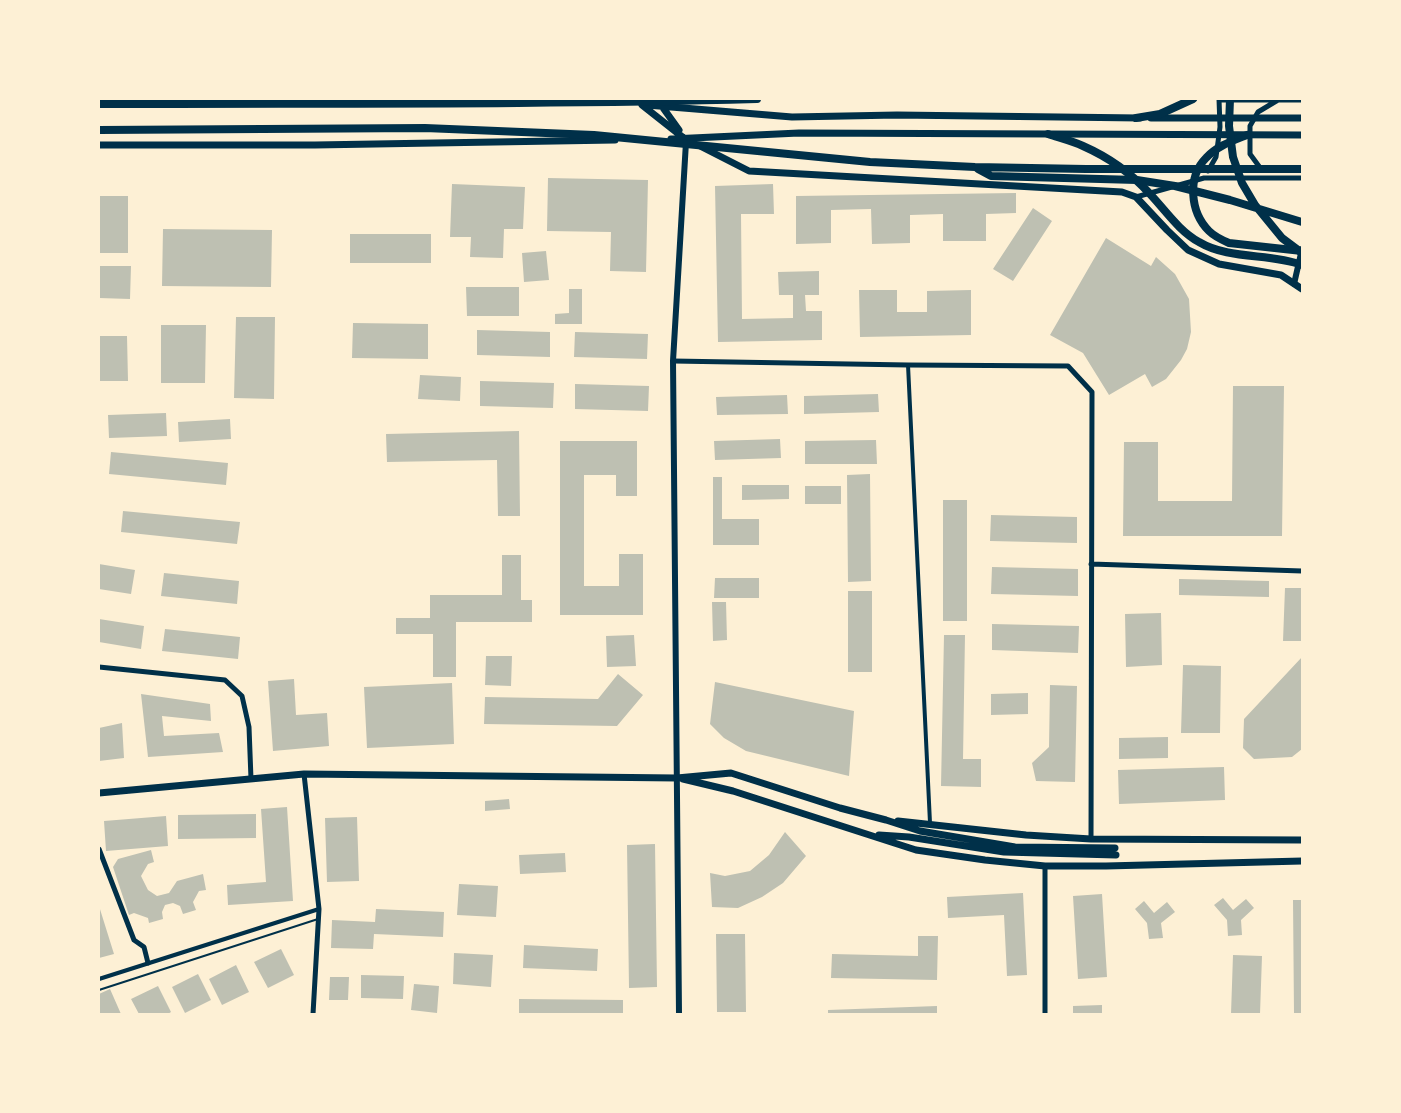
<!DOCTYPE html>
<style>
body{margin:0}
#map{position:relative;width:1401px;height:1113px;overflow:hidden;background:#fdf0d5;font-family:Ubuntu,sans-serif}
canvas{display:block}
.frame{position:absolute;inset:0;border:100px solid #fdf0d5;pointer-events:none}
</style>
<div id="map">
<canvas width="1401" height="1113"></canvas>
<div class="frame"></div>
</div>
<script>
const c = document.querySelector('canvas').getContext('2d');
c.lineJoin = 'round';
function fill(path, color) { c.fillStyle = color; c.fill(path, 'evenodd'); }
function trace(path, color, width, dash) { c.strokeStyle = color; c.lineWidth = width; c.lineCap = dash ? 'butt' : 'round'; c.setLineDash(dash || []); c.stroke(path); }
fill(new Path2D(`
 M548 178 648 180 646 272 610 271 611 232 547 231Z
 M452 184 525 187 523 229H504L503 258 470 257 471 237H450Z
 M773 184 774 214H741L742 319 793 318V295H779L778 272 819 271V295H805L806 311H822V340L718 342 715 186Z
 M1016 193V213L986 214V241H943V214L910 215V243L872 244 871 209 831 210V243L796 244V196Z
 M99 196H128V253H99Z
 M1033 208 1052 221 1013 281 993 269Z
 M163 229 272 230 271 287 162 286Z
 M350 234H431V263H350Z
 M1106 238 1151 266 1156 257 1175 274 1189 299 1191 332 1187 349 1181 360 1166 379 1152 387 1145 374 1109 395 1083 353 1050 335Z
 M546 251 549 280 524 282 522 253Z
 M99 266H131L130 299 99 298Z
 M466 287H519V316H467Z
 M569 289H582V324H555V314L569 313Z
 M859 290H897V312H927V291L971 290V335L860 337Z
 M236 317H275L274 399 234 398Z
 M353 323 428 324V359L352 358Z
 M161 325H206L205 383H161Z
 M477 330 550 332V357L477 355Z
 M575 332 648 334 647 359 574 357Z
 M99 336H127L128 381H99Z
 M420 375 461 377 460 401 418 399Z
 M480 381 554 383 553 408 480 406Z
 M575 384 649 386 648 411 575 409Z
 M1233 386H1284L1282 536H1123L1124 442H1158V501H1232Z
 M878 394 879 412 804 414V396Z
 M787 395 788 414 717 415 716 397Z
 M166 413 167 436 109 438 108 415Z
 M230 419 231 439 179 442 178 422Z
 M519 431 520 516H498L497 460 387 462 386 434Z
 M780 439 781 458 715 460 714 441Z
 M876 440 877 464H805V441Z
 M560 441H637V496H616V475H584V586H619V554H643V615H560Z
 M111 452 228 463 226 485 109 474Z
 M870 474 871 581 848 582 847 475Z
 M713 477H722V519H759V545H713Z
 M742 485H789V499L742 500Z
 M805 486H841V504H805Z
 M943 500H967V621H943Z
 M123 511 240 522 237 544 121 532Z
 M991 515 1077 517V543L990 541Z
 M502 555H521V600H532V622H456V677H433V634H396V618H430V595H502Z
 M99 564 135 570 131 594 99 589Z
 M992 567 1078 569V596L991 594Z
 M164 573 239 581 237 604 161 596Z
 M715 578H759V598H714Z
 M1179 579 1269 581V597L1179 595Z
 M1285 588H1302V641H1283Z
 M848 591H872V672H848Z
 M712 602H726L727 640 713 641Z
 M1161 613 1162 665 1126 667 1125 614Z
 M99 619 144 626 141 649 99 642Z
 M992 624 1079 626 1078 653 992 650Z
 M165 629 240 637 238 659 162 651Z
 M634 635 636 666 607 667 606 636Z
 M944 635H965L963 759H981V787L941 786Z
 M486 656H512L511 686 485 685Z
 M1302 657V749L1292 757 1254 759 1243 748 1244 719Z
 M1183 665 1221 666 1220 733H1181Z
 M618 674 643 695 617 726 484 724 485 697 598 699Z
 M294 679 296 715 327 713 329 746 273 751 268 681Z
 M715 682 854 711 849 776 746 751 724 738 710 724Z
 M452 683 454 744 367 748 364 687Z
 M1050 685 1077 686 1075 782 1036 781 1032 763 1049 747Z
 M1028 693V714L991 715V694Z
 M141 694 210 704 211 721 162 716 164 736 219 733 223 752 148 757Z
 M122 723 124 758 99 761V728Z
 M1168 737V758L1119 759V738Z
 M1224 767 1225 800 1119 804 1118 770Z
 M509 799 510 809 485 811V801Z
 M287 807 293 901 228 905 227 885 266 882 261 809Z
 M256 814V838L178 839V815Z
 M166 816 168 846 106 851 104 821Z
 M357 817 359 881 327 882 325 818Z
 M785 832 806 856 783 883 762 897 738 908 712 907 710 873 725 876 750 871 769 855Z
 M655 844 657 987 629 988 627 845Z
 M151 850 154 862 148 864 141 876 148 890 157 896 169 893 177 881 203 874 206 890 199 891 193 902 196 910 183 914 180 906 173 903 165 905 162 912 163 919 149 923 148 918 134 913 129 915 113 867 118 859Z
 M565 853 566 872 520 874 519 855Z
 M459 884 498 886 496 917 457 915Z
 M1023 893 1027 975 1007 976 1004 915 948 918 947 897Z
 M1102 894 1107 977 1078 979 1073 896Z
 M1223 898 1233 910 1246 899 1254 908 1241 920 1242 935 1228 936 1227 920 1214 905Z
 M1293 900H1302V1014H1294Z
 M1144 901 1154 913 1167 902 1175 912 1161 923 1163 938 1149 939 1147 923 1135 909Z
 M99 906 114 954 99 958Z
 M376 909 444 912 443 937 374 934 373 949 331 948 332 920 375 922Z
 M716 934H745L746 1012H717Z
 M918 936H938L937 980 831 978 832 954 918 956Z
 M524 945 598 949 597 971 523 968Z
 M281 949 294 975 268 988 254 962Z
 M454 953 493 955 491 987 453 984Z
 M1233 955 1262 956 1260 1014H1231Z
 M236 965 249 992 222 1005 209 979Z
 M198 974 211 1000 185 1013 172 987Z
 M361 975 404 976 403 999 361 998Z
 M330 977H349L348 1000H329Z
 M414 984 439 986 437 1013 411 1010Z
 M158 986 171 1012 168 1014H139L131 999Z
 M110 989 121 1014H99V994Z
 M519 999 623 1000V1014H519Z
 M1102 1005V1014H1073V1006Z
 M937 1006V1014H828V1010Z`), '#bec0b2');
trace(new Path2D(`
 M99 990 318 919`), '#003049', 2);
trace(new Path2D(`
 M908 365 930 823
 M99 979 319 909`), '#003049', 4);
trace(new Path2D(`
 M1219 100H1302
 M1261 169 1250 154V126L1258 112 1278 100
 M1208 171 1216 157 1220 127 1219 99
 M1136 197 1204 178H1302
 M673 361 908 365 1068 366 1092 392 1091 839
 M1091 564 1302 571
 M99 667 225 680 242 696 249 727 251 779
 M304 774 319 909 313 1014
 M99 849 134 940 144 947 148 963
 M1045 866V1014`), '#003049', 5);
trace(new Path2D(`
 M1294 284 1302 249
 M679 1014 673 361 686 142`), '#003049', 6);
trace(new Path2D(`
 M642 105 685 139
 M647 105 792 117 897 115 1140 118
 M661 105 679 130
 M1151 118H1302
 M671 139 799 133 1302 135
 M99 145H315L615 140
 M700 146 749 171 1122 192 1136 197 1167 230 1188 250 1219 264 1281 275 1302 289
 M683 779 733 791 916 850 985 860 1045 866H1106L1302 861
 M99 793 304 774 677 778 731 773 840 808 886 820 920 831 1015 847 1115 848
 M898 821 1026 835 1091 839 1302 840
 M879 835 909 837 1004 852 1116 855`), '#003049', 7);
trace(new Path2D(`
 M1136 118 1160 114 1193 99
 M1048 134C1060 138 1072 141 1083 146 1108 157 1132 174 1150 194 1166 211 1179 231 1199 242 1229 260 1270 253 1302 265
 M1247 135C1232 141 1217 146 1206 158 1187 177 1190 212 1209 231 1214 236 1222 240 1229 243L1302 251`), '#003049', 8);
trace(new Path2D(`
 M1230 99 1229 126 1233 157 1242 183 1255 205 1282 238 1302 253
 M99 104C318 103 538 105 757 99
 M99 130 425 128 594 135 870 162 975 167 1086 169H1302
 M978 169 991 176 1137 180 1175 186 1230 200 1302 222`), '#003049', 8);
</script>
